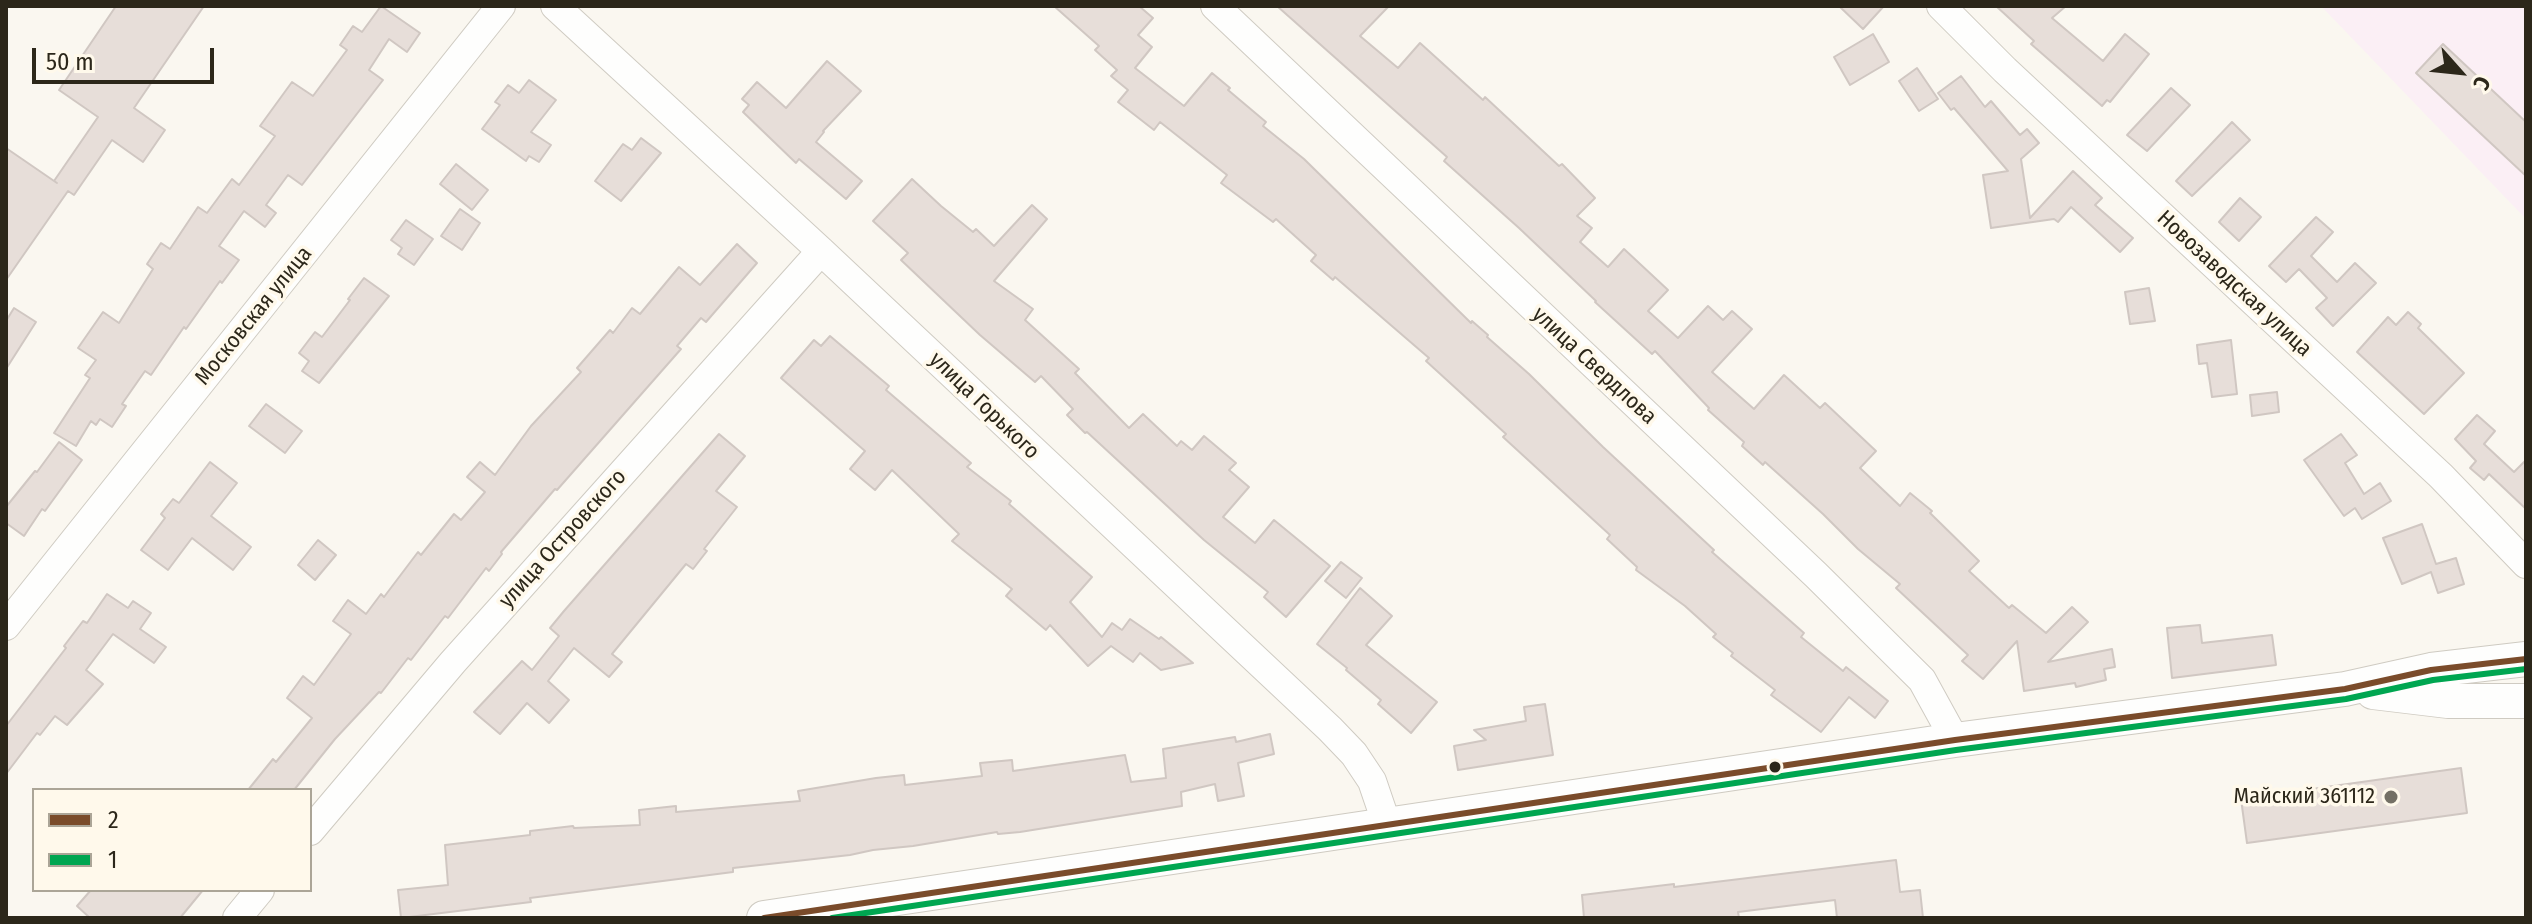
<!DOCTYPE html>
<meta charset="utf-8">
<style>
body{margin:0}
#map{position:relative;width:2532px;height:924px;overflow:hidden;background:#faf7f0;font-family:"Fira Sans Condensed",sans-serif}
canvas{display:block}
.frame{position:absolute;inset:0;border:8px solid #2c271a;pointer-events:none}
.legend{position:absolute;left:32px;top:788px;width:280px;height:104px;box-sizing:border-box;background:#fff9eb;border:2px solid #aba597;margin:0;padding:10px 14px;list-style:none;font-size:24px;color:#2c271a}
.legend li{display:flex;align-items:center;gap:16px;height:40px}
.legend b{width:40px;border:2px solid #aba597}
.north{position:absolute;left:2420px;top:32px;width:80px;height:80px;-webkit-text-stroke:6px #fff9eb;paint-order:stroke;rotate:117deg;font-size:22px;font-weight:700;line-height:32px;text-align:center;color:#2c271a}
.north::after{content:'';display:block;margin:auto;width:28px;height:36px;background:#2c271a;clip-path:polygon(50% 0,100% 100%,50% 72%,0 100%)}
.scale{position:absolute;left:32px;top:48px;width:182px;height:36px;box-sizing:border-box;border:4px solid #2c271a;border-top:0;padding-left:10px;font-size:24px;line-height:28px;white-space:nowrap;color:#2c271a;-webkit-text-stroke:6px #fff9eb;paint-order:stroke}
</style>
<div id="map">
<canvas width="2532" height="924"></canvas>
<div class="frame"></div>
<ul class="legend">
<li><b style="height:10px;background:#7a4b2a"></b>2</li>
<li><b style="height:10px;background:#00a651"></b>1</li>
</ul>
<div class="north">С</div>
<div class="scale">50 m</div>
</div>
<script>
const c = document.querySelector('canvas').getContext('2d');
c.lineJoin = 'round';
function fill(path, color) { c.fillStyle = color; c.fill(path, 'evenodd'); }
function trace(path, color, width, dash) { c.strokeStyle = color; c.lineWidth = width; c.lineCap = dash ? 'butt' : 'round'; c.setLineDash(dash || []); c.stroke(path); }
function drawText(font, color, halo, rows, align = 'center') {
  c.font = font + ' "Fira Sans Condensed",sans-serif'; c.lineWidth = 7; c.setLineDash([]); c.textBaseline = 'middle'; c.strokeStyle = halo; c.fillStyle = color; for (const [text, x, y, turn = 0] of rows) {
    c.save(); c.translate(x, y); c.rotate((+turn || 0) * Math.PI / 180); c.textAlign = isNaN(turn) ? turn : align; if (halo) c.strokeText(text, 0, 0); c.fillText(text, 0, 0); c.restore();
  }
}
fill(new Path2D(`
 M2321 6H2526V219Z`), '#fbeff5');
const building = new Path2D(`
 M116 6H204L134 108 165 130 143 162 112 140 74 195 68 191 6 280V148L57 183 54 181 98 117 59 90Z
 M381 6 420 33 407 52 389 39 369 70 383 80 302 185 288 175 266 205 276 213 265 227 244 211 219 246 239 260 222 283 220 281 186 329 184 327 151 375 145 371 122 404 126 406 112 427 100 419 96 425 91 421 76 446 54 433 90 378 85 375 96 360 78 348 103 312 119 323 153 269 147 264 161 243 170 249 198 207 207 213 232 179 239 185 275 136 260 126 292 82 313 96 347 50 340 45 353 26 362 32Z
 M1054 6H1139L1153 18 1138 35 1152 47 1135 68 1184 106 1212 73 1230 88 1228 90 1266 122 1263 126 1304 159 1471 323 1472 321 1488 335 1487 337 1529 374 1603 447 1714 550 1712 552 1804 633 1801 637 1843 671 1846 667 1888 701 1875 718 1849 697 1821 732 1771 695 1775 690 1731 656 1733 653 1713 637 1716 634 1685 606 1636 570 1637 567 1607 539 1610 535 1503 437 1506 434 1426 361 1429 358 1335 277 1333 280 1311 261 1316 255 1276 219 1273 222 1221 183 1227 175 1160 122 1154 130 1118 102 1128 90 1111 76 1117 70 1095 50 1099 46Z
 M1277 6H1389L1360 36 1398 68 1420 43 1483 100 1485 97 1559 166 1562 164 1595 198 1577 216 1592 228 1580 242 1608 267 1624 249 1668 290 1648 311 1678 338 1708 306 1723 320 1732 311 1752 329 1712 372 1754 409 1784 375 1820 408 1825 403 1876 451 1860 468 1900 506 1910 493 1932 511 1930 513 1979 561 1969 571 2009 608 2012 605 2046 633 2072 607 2088 622 2048 662 2112 649 2115 667 2104 669 2106 680 2076 687 2075 683 2024 691 2017 641 1983 679 1962 661 1968 655 1896 588 1900 584 1858 549 1823 514 1765 462 1763 465 1742 446 1744 442 1708 410 1709 408 1655 351 1652 354 1595 302 1596 301 1519 228 1444 161 1447 157Z
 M1839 6H1884L1863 29Z
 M1996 6H2066L2052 18 2103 61 2125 34 2149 54 2110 102 2107 100 2102 106 2031 44 2034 41Z
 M1873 34 1889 62 1850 85 1834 57Z
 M2443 44 2526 122V176L2416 73Z
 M827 61 861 91 823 131 824 132 816 142 862 181 846 199 799 159 796 163 743 112 749 105 742 99 757 82 786 108Z
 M1917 68 1938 99 1919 111 1899 81Z
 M1961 76 1985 107 1991 101 2020 135 2027 129 2039 143 2021 159 2030 218 2073 171 2102 198 2095 205 2133 238 2120 252 2071 207 2058 222 2054 219 1991 228 1983 175 2008 171 1954 108 1951 110 1938 93Z
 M529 80 556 100 531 132 551 145 539 162 529 156 526 161 482 129 500 105 495 102 508 85 519 93Z
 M2171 88 2190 105 2147 151 2127 135Z
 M2232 122 2250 140 2192 196 2176 181Z
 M641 138 661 153 621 201 595 181 623 144 632 150Z
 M456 164 488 190 472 210 440 184Z
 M912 179 941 206 973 232 976 229 994 246 1032 205 1047 219 994 281 1033 309 1025 320 1079 369 1075 373 1129 428 1143 414 1177 446 1181 441 1192 450 1204 436 1236 463 1229 470 1249 487 1223 517 1255 543 1274 520 1330 566 1286 617 1264 597 1268 592 1204 540 1087 432 1085 433 1067 415 1073 409 1041 376 1035 382 980 335 901 260 908 253 873 221Z
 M2240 198 2261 217 2239 241 2219 222Z
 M460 209 480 223 462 250 441 236Z
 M2316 217 2333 232 2311 256 2337 282 2355 263 2376 283 2333 326 2316 308 2327 298 2299 269 2286 282 2269 266Z
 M406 220 433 239 414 265 398 254 402 248 391 240Z
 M737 244 757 263 706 322 701 318 677 346 681 349 557 490 555 489 501 552 502 554 489 571 486 568 448 618 445 616 411 660 408 658 381 693 379 692 335 739 294 790H248L273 759 276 762 312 718 287 698 303 676 314 685 351 634 333 621 348 600 366 614 381 594 384 597 418 552 421 555 454 514 461 520 485 492 467 477 480 462 495 475 531 426 581 372 577 368 610 330 613 333 632 308 640 314 679 267 700 285Z
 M364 278 389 296 319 383 302 371 309 361 299 353 315 332 322 337 350 300 348 299Z
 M2149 288 2155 321 2130 324 2125 292Z
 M14 308 36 322 6 369V321Z
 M2408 312 2421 324 2418 328 2464 373 2424 414 2357 352 2388 317 2396 325Z
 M830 336 889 386 886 390 971 463 967 467 1011 501 1009 504 1092 577 1070 602 1102 637 1112 623 1122 630 1130 619 1159 639 1161 637 1193 663 1161 670 1140 653 1133 662 1111 646 1088 666 1050 625 1046 630 1006 596 1012 589 952 541 959 534 892 470 875 490 850 469 865 451 781 378 814 340 821 346Z
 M2231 340 2237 394 2212 397 2207 363 2199 364 2197 345Z
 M2277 392 2279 412 2252 416 2250 395Z
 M266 404 302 431 285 453 249 426Z
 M2477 415 2495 431 2484 444 2514 472 2526 460V509L2489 474 2484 480 2470 468 2476 461 2455 439Z
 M719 434 745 456 716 491 737 507 704 549 707 551 693 569 686 564 612 654 622 662 609 677 574 648 548 681 569 700 549 723 527 703 500 734 474 712 522 661 532 670 559 636 550 628 564 611Z
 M2341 434 2357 455 2345 463 2364 494 2380 483 2391 501 2362 519 2355 508 2344 516 2304 460Z
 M59 442 82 460 45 511 42 509 24 536 6 523V507L35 471 37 472Z
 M210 462 237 483 211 516 251 547 233 570 192 538 168 570 141 550 165 518 161 514 173 499 179 503Z
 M2422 524 2436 564 2456 558 2464 584 2438 593 2431 572 2402 584 2383 538Z
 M318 540 336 555 315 580 298 565Z
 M1341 562 1362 578 1346 598 1325 581Z
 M1360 588 1392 616 1366 645 1437 702 1411 733 1378 704 1381 700 1346 670 1347 668 1317 644Z
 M107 594 128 608 133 601 151 613 140 629 166 647 154 663 113 634 86 670 103 684 67 725 55 716 40 735 37 733 6 774V726L66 648 64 646 83 621 87 623Z
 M2200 625 2202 643 2272 635 2276 665 2172 678 2167 628Z
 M1545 704 1553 755 1458 770 1454 746 1486 740 1474 730 1526 721 1524 707Z
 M1270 734 1274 754 1238 763 1244 796 1218 801 1215 784 1181 792 1182 806 1020 832 998 834 997 832 913 846 873 850 850 855 733 868V872L530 898 531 902 401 918 398 890 448 885 445 845 530 835V831L573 826 574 828 640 825 639 810 676 806V812L800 801 798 791 876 778 904 775 905 785 982 776 980 763 1012 760 1013 771 1125 755 1131 782 1166 778 1163 749 1235 737 1236 742Z
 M2461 768 2467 813 2247 843 2241 799Z
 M1896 860 1900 892 1920 890 1923 918H1837L1835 900 1738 912 1739 918H1584L1582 895 1674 884V887Z
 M91 890H203L180 918H90L77 906Z`);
fill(building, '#e7ded9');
trace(building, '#d0c7c2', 2);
const minor = new Path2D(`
 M555 6 821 251 1330 729 1354 754 1372 781 1387 825
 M1215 6 1816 575 1922 680 1955 740
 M1941 6 2005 70 2441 476 2526 564
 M6 626 501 6
 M310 831 453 662 821 251
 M237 918 260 890`);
const tertiary = new Path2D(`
 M2373 692 2448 701H2526
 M764 918 1955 740 2345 689 2431 670 2526 659`);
trace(minor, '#cfcbc2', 30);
trace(tertiary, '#cfcbc2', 36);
trace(minor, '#fefefd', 28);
trace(tertiary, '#fefefd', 34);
trace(new Path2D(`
 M764 918 1955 740 2345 689 2431 670 2526 659`), '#7a4b2a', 6);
trace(new Path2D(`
 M832 918 1956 750 2346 699 2433 680 2526 669`), '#00a651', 6);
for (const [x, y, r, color] of [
 [1775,767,7,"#2c271a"],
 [2391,797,8,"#747065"]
]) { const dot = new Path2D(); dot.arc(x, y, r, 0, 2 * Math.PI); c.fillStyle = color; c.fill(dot); trace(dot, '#fff9eb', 3); }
drawText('22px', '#2c271a', '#fff9eb', [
 ["Новозаводская улица",2234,284,43],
 ["Московская улица",254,316,-51],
 ["улица Свердлова",1594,366,43],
 ["улица Горького",984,406,44],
 ["улица Островского",563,539,-48]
]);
drawText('22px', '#2c271a', '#fff9eb', [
 ["Майский 361112",2375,797]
], 'right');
</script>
